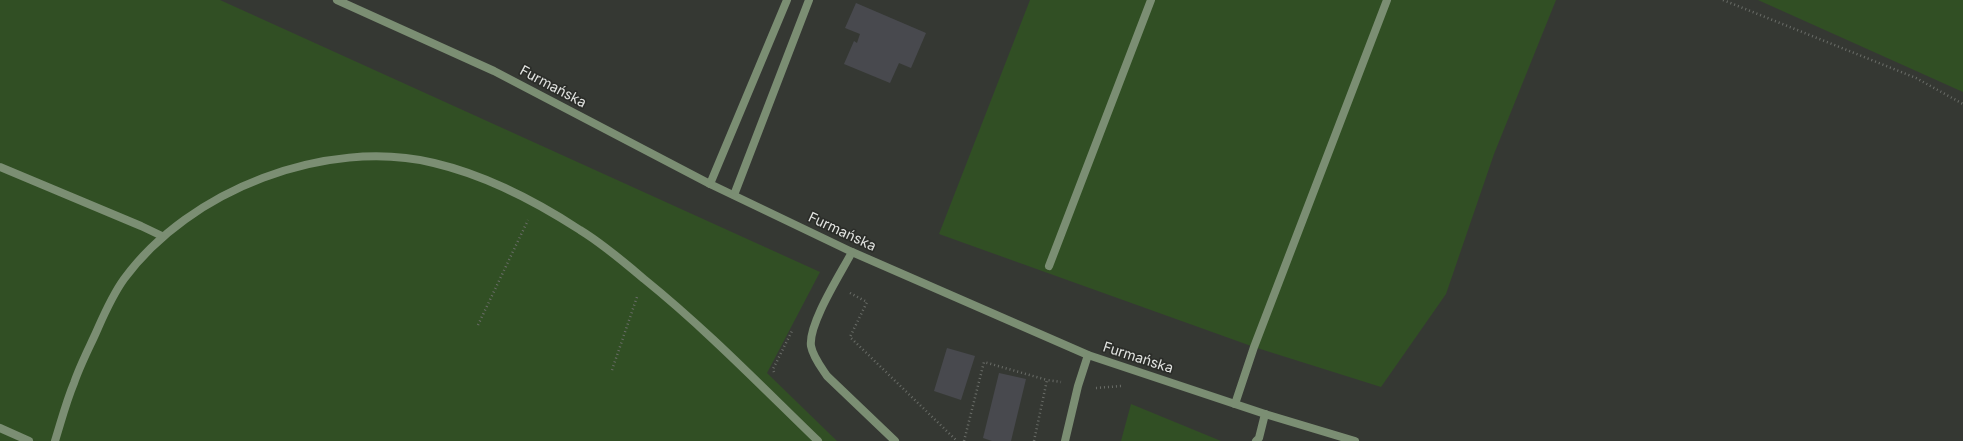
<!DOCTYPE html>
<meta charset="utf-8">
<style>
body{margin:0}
canvas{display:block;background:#353833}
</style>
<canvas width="1963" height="441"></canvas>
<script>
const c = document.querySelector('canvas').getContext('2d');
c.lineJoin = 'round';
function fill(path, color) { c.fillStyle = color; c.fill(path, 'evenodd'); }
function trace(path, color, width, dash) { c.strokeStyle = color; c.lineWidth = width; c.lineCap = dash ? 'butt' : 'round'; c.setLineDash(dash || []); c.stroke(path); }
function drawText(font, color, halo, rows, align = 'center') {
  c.font = font + ' Inter,sans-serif'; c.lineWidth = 3.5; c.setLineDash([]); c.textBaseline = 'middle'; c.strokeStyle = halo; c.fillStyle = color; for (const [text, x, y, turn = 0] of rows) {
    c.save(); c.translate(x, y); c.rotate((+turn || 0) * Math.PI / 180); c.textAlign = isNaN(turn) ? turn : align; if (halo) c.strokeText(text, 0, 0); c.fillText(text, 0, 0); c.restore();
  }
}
fill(new Path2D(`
 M0 0H220L820 272 767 373 837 441H0Z
 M1030 0H1556L1494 154 1446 294 1381 387 1254 347 939 234Z
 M1758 0H1963V92Z
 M1131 404 1221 441H1121Z`), '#314f24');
fill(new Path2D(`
 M856 3 926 33 911 68 899 63 890 83 844 64 854 41 857 43 860 34 845 28Z
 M947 348 975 356 961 400 934 391Z
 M999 373 1026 379 1011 441H992L983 438Z`), '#48494e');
trace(new Path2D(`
 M1723 0 1916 78 1963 104
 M850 293 867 302 850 337 957 441
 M478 325 528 220
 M612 370 637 297
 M774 372 773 369 792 331
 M1096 388 1121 386
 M964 441 984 362 1047 380
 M1034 441 1047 380 1061 382`), '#696c67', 2.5, [1, 3]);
trace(new Path2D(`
 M0 167 141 226 162 236
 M710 184 787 0
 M734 195 809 0
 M852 252C841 273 808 324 811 346 813 357 821 367 827 376L895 441
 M1049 266 1151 0
 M1235 404 1254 347 1387 0
 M0 428 29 441
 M55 441C61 422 66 402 74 383 79 368 87 352 94 337 103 317 111 297 124 279 189 190 326 137 434 163 485 175 537 202 580 230 603 244 624 262 644 279 706 329 761 386 818 441
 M1065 441 1078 386 1088 355
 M1256 441 1259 438 1265 414`), '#7b8e73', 8);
trace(new Path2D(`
 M337 0 494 71 710 184 852 252 1088 355 1265 414 1355 441`), '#7b8e73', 8);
drawText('14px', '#e1e3e0', '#2b2d29', [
 ["Furmańska",553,87,28],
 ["Furmańska",842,232,25],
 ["Furmańska",1138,358,18]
]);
</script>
